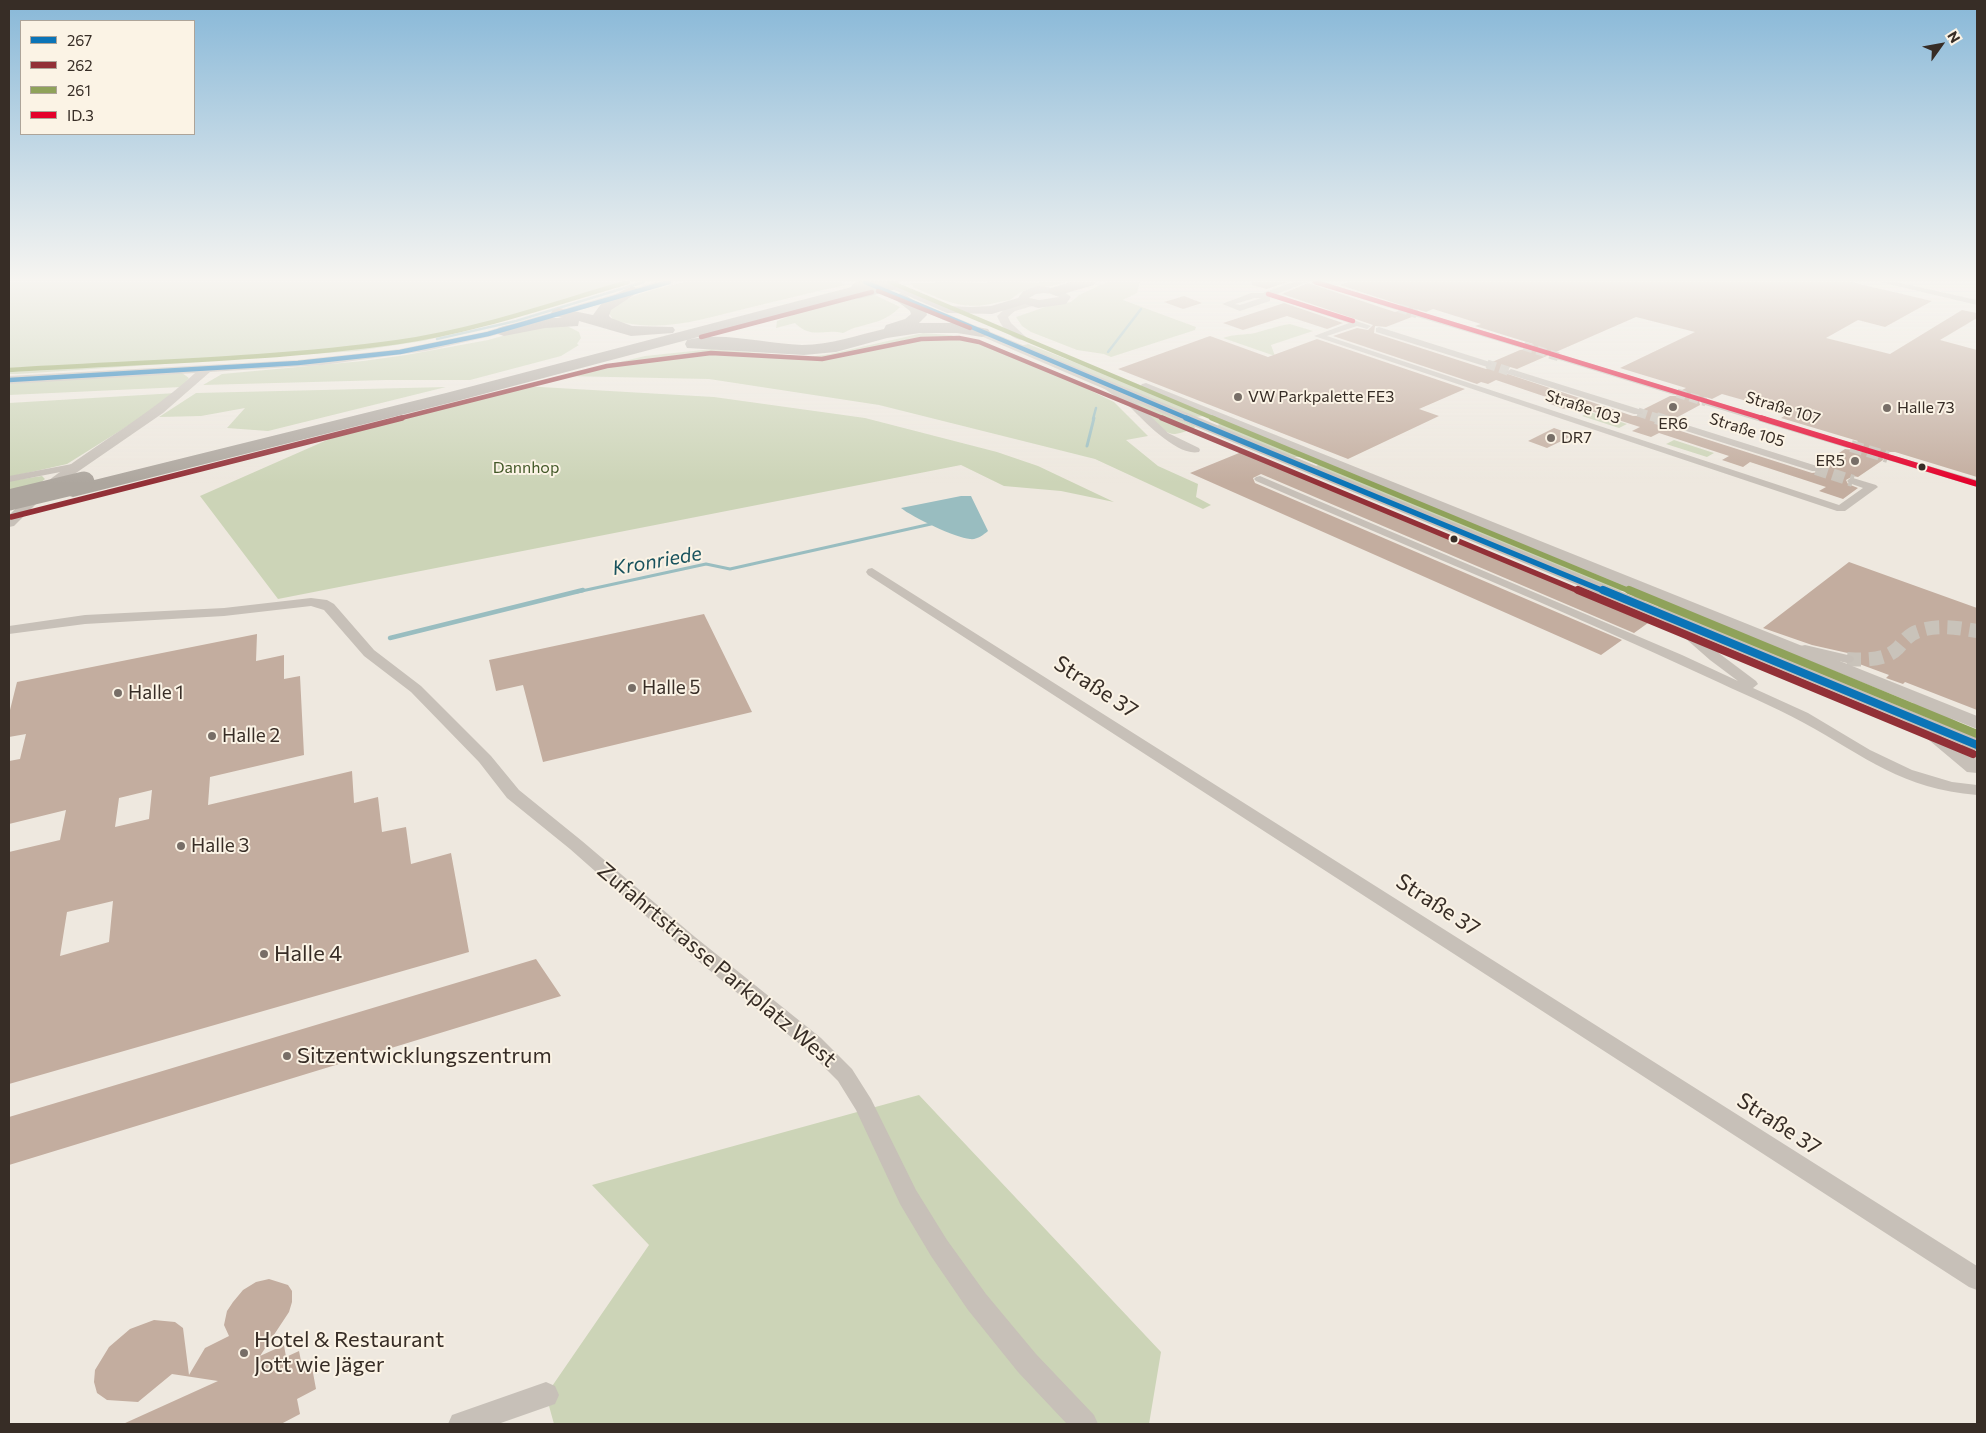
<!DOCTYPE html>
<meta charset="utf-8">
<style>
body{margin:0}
#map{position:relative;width:1986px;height:1433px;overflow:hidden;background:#eee8df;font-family:Commissioner,sans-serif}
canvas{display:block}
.frame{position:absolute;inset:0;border:10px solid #372d26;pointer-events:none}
.legend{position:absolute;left:20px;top:20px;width:175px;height:115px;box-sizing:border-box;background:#fbf3e5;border:1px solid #ada499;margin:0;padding:6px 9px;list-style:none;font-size:15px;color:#372d26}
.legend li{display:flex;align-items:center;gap:10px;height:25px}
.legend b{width:25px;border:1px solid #ada499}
.north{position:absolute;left:1916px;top:20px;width:50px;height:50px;-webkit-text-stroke:4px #fbf3e5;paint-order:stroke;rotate:58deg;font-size:14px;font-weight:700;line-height:20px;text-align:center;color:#372d26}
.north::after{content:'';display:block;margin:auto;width:18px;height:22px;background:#372d26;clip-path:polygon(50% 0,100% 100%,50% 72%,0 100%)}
</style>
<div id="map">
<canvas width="1986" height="1433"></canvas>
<div class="frame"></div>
<ul class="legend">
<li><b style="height:6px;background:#0b74b7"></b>267</li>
<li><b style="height:6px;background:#923037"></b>262</li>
<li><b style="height:6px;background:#8fa25a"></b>261</li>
<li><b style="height:6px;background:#e4002b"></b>ID.3</li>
</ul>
<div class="north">N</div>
</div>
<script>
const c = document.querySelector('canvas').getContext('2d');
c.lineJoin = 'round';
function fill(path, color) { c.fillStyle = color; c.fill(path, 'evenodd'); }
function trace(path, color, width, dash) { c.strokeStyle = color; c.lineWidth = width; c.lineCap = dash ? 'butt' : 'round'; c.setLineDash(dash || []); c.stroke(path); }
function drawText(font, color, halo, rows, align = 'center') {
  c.font = font + ' Commissioner,sans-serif'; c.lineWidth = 4; c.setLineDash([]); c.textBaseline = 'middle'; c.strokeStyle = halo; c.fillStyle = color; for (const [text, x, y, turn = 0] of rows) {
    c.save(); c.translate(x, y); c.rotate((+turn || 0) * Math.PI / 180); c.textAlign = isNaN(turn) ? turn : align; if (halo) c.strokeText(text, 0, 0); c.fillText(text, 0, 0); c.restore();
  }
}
fill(new Path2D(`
 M9 282H628L475 328 423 341 357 351 18 374H9Z
 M685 282H841L845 285C813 292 781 300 748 308 703 319 659 334 613 320L608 311C630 293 658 289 685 282Z
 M1065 282C1051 288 1037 286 1023 291 1018 293 1015 297 1010 300 1007 301 1002 301 999 302 962 312 946 301 913 287L911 283Z
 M1107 282H1140L1137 293 1123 300 1196 327 1195 330 1111 357 1104 354 1077 350 1031 332 1022 326 1016 317 1048 306 1071 302 1079 295Z
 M873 294 900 307C887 321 872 323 854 328 850 329 848 331 843 333 824 328 812 340 795 323L776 328 777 321 802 311Z
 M1290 324 1313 331 1271 345 1275 356 1223 338C1234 334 1244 335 1255 333 1267 330 1277 326 1290 324Z
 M565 325 579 332 581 338 577 344 579 345 561 356 470 380H386L203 385 222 374 363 361 406 355 488 340 534 327Z
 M923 333 950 335 975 341 1067 379 1114 402 1148 436 1126 440 1158 466 1198 484 1196 497 1211 505 1203 509 1095 459 879 405 709 379 562 376 645 356 712 349 809 357 830 354Z
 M1028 344 1194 409 1204 416 1195 417 1021 346Z
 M182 373 189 378 182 387 9 395V382Z
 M523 386 714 397 865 418 997 452 1038 466 1114 502 1061 491 1004 486 961 465 278 599 200 496 352 429Z
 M446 387 268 431 227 428 245 408 201 416 159 417 196 393Z
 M176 393 150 412 67 464 9 477V403Z
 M1136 400 1194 426 1195 428C1189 430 1182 433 1175 434 1162 435 1143 411 1134 402Z
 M1590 412 1627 424 1619 428 1582 416Z
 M1221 423H1226L1302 454 1300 457H1293L1219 427 1218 425Z
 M1674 440 1714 453 1707 457 1666 444Z
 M1320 464H1325L1631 588 1630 591H1619L1317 468 1316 466Z
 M42 476 45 479 38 485 9 494V481Z
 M1664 601 1769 643 1812 664 1910 704 1917 710 1914 712 1659 608 1656 604 1658 602Z
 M919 1095 1161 1352 1149 1424H554L546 1395 649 1245 592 1185Z`), '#ccd4b7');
fill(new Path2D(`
 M961 496H971L988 531C983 535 977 540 970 539 956 538 912 517 901 508Z`), '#99bdc0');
trace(new Path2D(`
 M437 339 516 321 644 282
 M1108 352 1141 309
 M1093 419 1096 408`), '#99bdc0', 2.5);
trace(new Path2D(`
 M1087 446 1094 418
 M577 592 706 564 730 569 931 524`), '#99bdc0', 3);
trace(new Path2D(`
 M390 638 583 590`), '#99bdc0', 4.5);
fill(new Path2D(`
 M1252 282H1287L1267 289 1252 285Z
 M1348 282H1851L1932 301 1885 327 1858 320 1826 338 1890 354 1962 310 1977 313V318L1940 340 1977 350V477L1895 452H1888L1882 454 1883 460 1858 477 1853 476 1846 480 1848 484 1858 488 1843 499 1819 491 1826 487 1750 462 1743 467 1722 460 1729 456 1659 433 1651 437 1632 431 1640 427 1572 405 1564 409 1548 403 1555 400 1496 380 1488 384 1481 382 1477 384 1333 336 1357 328 1368 330 1373 325 1282 294 1308 283 1395 312 1405 309 1404 306 1340 285ZM1416 309 1426 312 1433 309 1481 324 1475 326 1533 344 1528 349 1520 350 1492 362 1493 366 1486 369 1374 333 1375 326 1386 327 1412 317V311ZM1636 317 1695 332 1620 368 1686 388 1682 390 1684 393 1681 396H1670L1644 409 1645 413 1642 416H1633L1505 373V370L1510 367 1517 369ZM1722 394 1789 413 1781 418 1858 441 1856 443 1858 447 1855 450 1845 449 1821 465 1824 469 1821 472 1812 473 1662 425 1661 421 1664 418 1674 419 1700 405 1699 401 1705 397 1712 399Z
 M1184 296 1202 303 1183 309 1164 302Z
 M1284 303 1343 323 1327 329 1287 316 1243 330 1223 323Z
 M1210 336 1268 357 1317 339 1465 389 1419 409 1439 416 1348 459 1118 369Z
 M1554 428 1574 435 1547 448 1528 441Z
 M1244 451 1648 623 1634 633 1261 474 1253 478 1255 483 1622 640 1601 655 1190 473Z
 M1849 562 1977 608V710L1905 682 1903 684 1886 678 1889 675 1854 662 1856 658 1852 654 1812 645 1763 628Z
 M704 614 752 712 543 762 523 685 496 691 489 660Z
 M257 634 256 661 284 655V679L300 676 304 755 210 777 208 805 352 771 354 803 378 797 382 832 406 827 411 864 451 853 469 952 9 1084V852L60 840 66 810 9 824V761L20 759 26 734 9 737V714L17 682ZM152 790 149 819 115 827 119 798ZM113 901 109 942 60 956 67 912Z
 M536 959 561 996 9 1165V1117Z
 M269 1279 288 1285 292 1291V1302L289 1312 260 1356 284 1345 286 1357 299 1351 301 1361 311 1362 316 1389 297 1399 300 1414 281 1424H123L218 1381 172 1374 138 1402 107 1400 97 1393 94 1382 95 1370 109 1347 130 1329 154 1320 175 1322 183 1328 189 1375 205 1348 229 1336 224 1325 227 1311 233 1302 243 1290 256 1282Z`), '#c3ad9f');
trace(new Path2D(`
 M1399 308 1417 314
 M1524 346 1559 357
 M1487 364 1511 372
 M1677 393 1706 402
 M1638 412 1660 419`), '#c9c3ba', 9, [9, 4.5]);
trace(new Path2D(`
 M1656 418 1668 422
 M1851 446 1888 457
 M1816 469 1853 481`), '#c9c3ba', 12, [12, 5.5]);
trace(new Path2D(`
 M1847 659C1864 660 1885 661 1898 648 1905 640 1909 634 1919 631 1937 624 1959 628 1977 631`), '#c9c3ba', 14, [14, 8]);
fill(new Path2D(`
 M1294 282H1307L1277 294 1371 326 1367 329 1357 326 1327 336 1839 505 1863 488 1849 483 1847 481 1849 479 1853 478 1876 485 1878 487 1845 511H1837L1314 336 1349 323 1270 297V301L1240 311 1222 304 1251 293H1262ZM1255 298H1261L1240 305 1235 304Z
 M1310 282H1324L1403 308 1396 310Z
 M1880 282H1896L1977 300V305Z
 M1417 311 1527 344 1529 346 1527 348H1521L1414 316V312Z
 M1379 327 1490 362 1492 364 1487 367 1484 366 1376 332V328Z
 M1559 354 1680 391 1682 393 1680 395H1674L1556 359V355Z
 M1511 369 1642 410 1643 412 1642 414H1634L1508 374 1506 372Z
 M1105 382 1137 403 1168 433 1199 448 1200 450 1199 452C1178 457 1144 421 1131 408 1122 400 1111 394 1102 387V383Z
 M1706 399 1855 444 1856 446 1855 448H1847L1702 404 1701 402Z
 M1668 419 1820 467 1822 469 1820 471H1812L1664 424 1663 422 1664 420Z
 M1888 454 1977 480V486L1970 485 1884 459 1883 457 1884 455Z
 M72 464 78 467 76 469 9 482V476Z
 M1260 476 1682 655 1738 681 1710 660 1661 617 1663 614H1673L1720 654 1756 681 1758 684 1753 688 1808 713 1870 750 1912 770 1952 782 1977 785V795C1902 789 1866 757 1804 723 1773 706 1739 692 1707 677 1559 608 1406 546 1256 481L1254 479 1256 477Z
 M872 568 1977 1266V1290L1969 1287 868 575 866 572 868 569Z
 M1651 587 1656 588 1658 591 1656 594 1639 605H1629L1627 602 1629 599Z
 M311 598 327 600 334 604 374 650 421 686 491 756 519 790 582 841 695 937 821 1038 852 1069 871 1099 916 1190 947 1240 986 1294 1036 1354 1094 1415 1098 1424H1067L1018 1372 968 1310 931 1256 900 1204 856 1110 838 1081 807 1050 681 947 570 849 507 798 479 762 411 692 364 656 324 610 311 606 224 616 85 624 9 634V626L85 615 224 608Z
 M1805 645 1852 656 1854 659 1852 662 1847 663 1800 652 1798 649 1800 646Z
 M1920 700 1958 722 1977 739V746L1975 749 1977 773 1967 772 1905 720 1902 717 1905 714H1915L1959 751 1963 742 1948 728 1915 707 1913 704 1915 701Z
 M546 1382 555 1386 559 1395 555 1404 498 1424H448L452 1415Z`), '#c7c0b8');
fill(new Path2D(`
 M656 282H675L492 336 426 351 323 365 210 372 163 413 60 484 36 504 14 526 9 527V515C65 459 137 427 195 373L9 384V376L298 360 400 349 484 332Z
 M901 295 1977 738V751L1095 385 897 300 896 298 897 296Z
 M1032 300 1037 303 1036 305 1015 311 1008 317 1011 323 1026 337 1020 340C1009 337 1001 326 997 316L1007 307Z
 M1146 383 1977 716V729L1142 390 1140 387 1142 384Z`), '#c7c0b8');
fill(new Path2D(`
 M876 282H893L949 306 970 307 991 306 1018 298 1023 291 1038 286 1061 289 1071 297 1066 304 1038 308 1025 304 992 314 947 313ZM1044 293 1053 294 1059 297 1039 300 1029 298 1036 294Z`), '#b7b0a9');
fill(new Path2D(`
 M1071 282H1096L1094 285 1056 296 1051 294 1048 291 1051 288Z
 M859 285 864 287 867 290 864 293 457 401 73 497 66 495 63 491 66 487 446 393Z
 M632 286 637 288 640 291 611 310 609 316 611 318 632 326 673 327 675 330 673 333 631 336 579 321 578 326 545 328 504 336 498 334 496 331 498 328 504 326 545 318H562L553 316 551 313 553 310 559 308 593 315 604 300Z
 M901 293 906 295 926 309 927 315 919 323H957L988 329 990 332 988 335 982 337 957 333H920L887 338 836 352 804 355 687 348 685 344 687 340C723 331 765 344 802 345 831 345 857 335 884 329L886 325 905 319 911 314 910 311 893 298 896 295Z`), '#ada69e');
trace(new Path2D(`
 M859 290 890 282`), '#ada69e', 17);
trace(new Path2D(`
 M9 500 84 482`), '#ada69e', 21);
trace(new Path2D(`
 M865 282 1189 419
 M9 380 298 363 400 352 488 334 669 282`), '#0b74b7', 4.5);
trace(new Path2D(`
 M1186 418 1606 592`), '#0b74b7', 5.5);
trace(new Path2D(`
 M1603 590 1977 745`), '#0b74b7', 8);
trace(new Path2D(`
 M878 291 970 328
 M701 337 872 292
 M397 419 607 366 711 353 822 359 921 339 959 338 979 342 1165 419`), '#923037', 4.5);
trace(new Path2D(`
 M1162 418 1581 592
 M11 517 402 418`), '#923037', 5.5);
trace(new Path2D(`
 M1578 590 1973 754`), '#923037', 8);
trace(new Path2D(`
 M890 282 1215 419
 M9 370C138 362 269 360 398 342 476 331 552 304 628 282`), '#8fa25a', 4.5);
trace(new Path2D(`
 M1212 418 1632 592`), '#8fa25a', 5.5);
trace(new Path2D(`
 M1629 590 1977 734`), '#8fa25a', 8);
trace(new Path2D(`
 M1315 282 1765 419
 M1268 294 1353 321`), '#e4002b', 4.5);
trace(new Path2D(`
 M1761 418 1977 484`), '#e4002b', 5.5);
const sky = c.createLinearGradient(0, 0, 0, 483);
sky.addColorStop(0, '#88b8d8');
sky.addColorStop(0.58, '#f7f5f1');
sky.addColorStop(1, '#f7f5f100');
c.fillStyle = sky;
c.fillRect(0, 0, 1986, 483);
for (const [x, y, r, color] of [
 [1238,397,5,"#776e67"],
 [1673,407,5,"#776e67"],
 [1887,408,5,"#776e67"],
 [1551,438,5,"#776e67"],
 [1855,461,5,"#776e67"],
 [1922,467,4.5,"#372d26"],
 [1454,539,4.5,"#372d26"],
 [632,688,5,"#776e67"],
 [118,693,5,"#776e67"],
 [212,736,5,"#776e67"],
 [181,846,5,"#776e67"],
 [264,954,5,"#776e67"],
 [287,1056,5,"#776e67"],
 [244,1353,5,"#776e67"]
]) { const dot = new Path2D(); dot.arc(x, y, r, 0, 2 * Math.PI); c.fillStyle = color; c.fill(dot); trace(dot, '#fbf3e5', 2); }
drawText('16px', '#372d26', '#fbf3e5', [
 ["VW Parkpalette FE3",1248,397],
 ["Halle 73",1897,408],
 ["ER6",1673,424,"center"],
 ["DR7",1561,438],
 ["ER5",1845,461,"right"]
], 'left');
drawText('16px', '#372d26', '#fbf3e5', [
 ["Straße 103",1583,407,18],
 ["Straße 107",1783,408,17],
 ["Straße 105",1747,430,18]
]);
drawText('16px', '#425828', '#fbf3e5', [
 ["Dannhop",526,468]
]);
drawText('19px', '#372d26', '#fbf3e5', [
 ["Halle 5",642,688],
 ["Halle 1",128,693],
 ["Halle 2",222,736],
 ["Halle 3",191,846]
], 'left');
drawText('italic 20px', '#18525d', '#fbf3e5', [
 ["Kronriede",657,561,-10]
]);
drawText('22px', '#372d26', '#fbf3e5', [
 ["Straße 37",1096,687,33],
 ["Straße 37",1438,905,33],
 ["Zufahrtstrasse Parkplatz West",717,965,40],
 ["Straße 37",1779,1124,33]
]);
drawText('22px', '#372d26', '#fbf3e5', [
 ["Halle 4",274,954],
 ["Sitzentwicklungszentrum",297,1056],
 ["Hotel & Restaurant",254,1340],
 ["Jott wie Jäger",254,1365]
], 'left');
</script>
